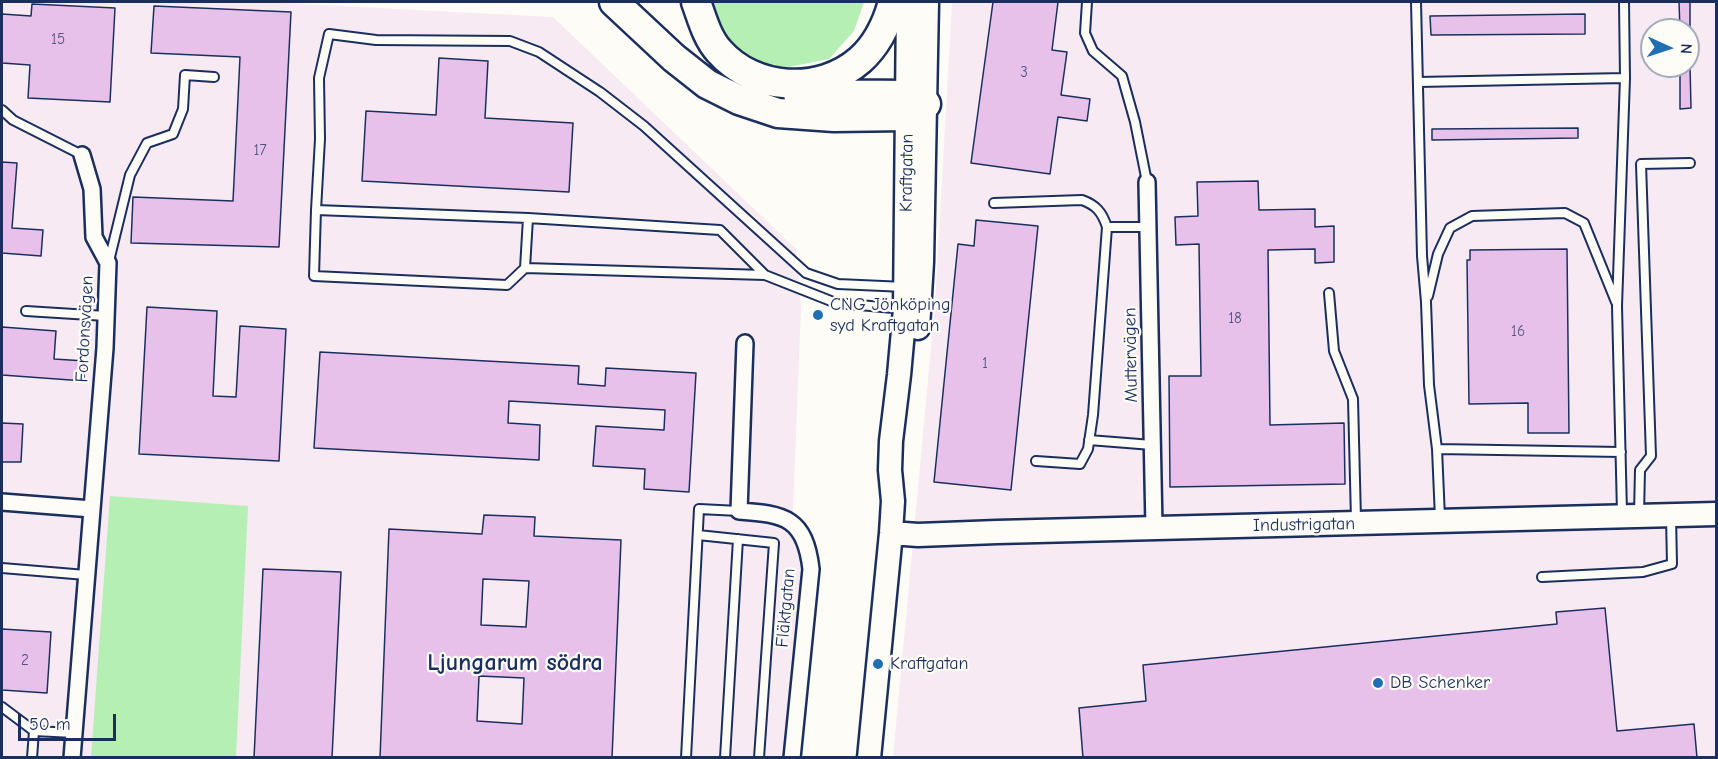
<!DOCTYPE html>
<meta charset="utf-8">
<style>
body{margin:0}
#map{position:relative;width:1718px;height:759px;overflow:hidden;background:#fdfcf7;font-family:"Comic Neue",sans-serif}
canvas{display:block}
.frame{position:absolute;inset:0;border:3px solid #1b2f5e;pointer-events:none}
.north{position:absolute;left:1640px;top:18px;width:60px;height:60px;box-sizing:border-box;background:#fdfcf7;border:2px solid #a3aaba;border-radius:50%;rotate:93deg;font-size:16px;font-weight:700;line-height:24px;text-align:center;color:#1b2f5e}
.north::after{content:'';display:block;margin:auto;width:21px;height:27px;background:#1f6fb2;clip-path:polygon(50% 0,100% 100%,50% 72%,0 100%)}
.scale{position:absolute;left:18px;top:714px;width:98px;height:27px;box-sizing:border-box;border:3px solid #1b2f5e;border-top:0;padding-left:8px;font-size:18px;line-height:21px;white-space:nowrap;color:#1b2f5e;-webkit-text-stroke:4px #fdfcf7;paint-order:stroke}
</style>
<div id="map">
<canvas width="1718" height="759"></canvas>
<div class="frame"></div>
<div class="north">N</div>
<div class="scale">50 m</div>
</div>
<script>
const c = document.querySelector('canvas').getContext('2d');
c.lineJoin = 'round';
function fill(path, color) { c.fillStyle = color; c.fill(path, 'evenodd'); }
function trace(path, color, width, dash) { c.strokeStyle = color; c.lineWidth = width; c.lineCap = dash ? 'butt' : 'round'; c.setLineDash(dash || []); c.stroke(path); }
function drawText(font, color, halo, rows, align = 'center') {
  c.font = font + ' "Comic Neue",sans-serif'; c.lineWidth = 4.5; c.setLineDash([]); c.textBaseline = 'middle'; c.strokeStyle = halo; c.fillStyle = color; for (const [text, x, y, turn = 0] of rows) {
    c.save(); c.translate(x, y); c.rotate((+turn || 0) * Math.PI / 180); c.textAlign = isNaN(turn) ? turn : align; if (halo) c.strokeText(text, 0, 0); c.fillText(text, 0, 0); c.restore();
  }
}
fill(new Path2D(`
 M2 2H261L553 17 796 249 801 308 792 534 799 545 806 563 785 757H2Z
 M952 2H1716V757L893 758 935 304ZM1652 30H1688V66H1652Z`), '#f7eaf3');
fill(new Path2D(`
 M711 2H864L854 31 829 59 789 67 757 64 729 46 716 22Z
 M110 496 248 506 236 757H91Z`), '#b5efb4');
const building = new Path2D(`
 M993 2H1058L1052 50 1067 52 1061 95 1090 99 1087 121 1058 117 1050 174 971 163Z
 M1679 2H1690V30H1680Z
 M32 4 115 8 110 102 28 98 30 65 2 63V14L31 16Z
 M154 6 291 12 279 247 131 243 133 197 233 201 240 57 151 53Z
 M1585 14V34L1431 35 1430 16Z
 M439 58 488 61 485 118 573 123 569 192 362 181 366 111 436 115Z
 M1680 66H1690L1691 108 1680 109Z
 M1578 128V138L1432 140V129Z
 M2 162 17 163 12 228 43 230 41 256 2 253Z
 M1258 181 1259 210 1315 209V227L1334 226V262L1315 263V249L1268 250 1270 425 1344 423 1345 484 1170 487 1169 376H1201L1199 244 1176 245 1175 217 1198 216 1197 182Z
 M976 220 1038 226 1011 490 934 482 958 244 974 246Z
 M1567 249 1569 433H1528V403L1469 404 1467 260H1470V250Z
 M147 307 217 311 213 396 236 397 240 326 286 329 279 461 139 454Z
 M2 327 56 331 54 359 85 361 84 381 2 375Z
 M320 352 579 366 578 384 605 386 606 368 696 373 689 492 644 489 645 469 593 466 596 426 664 430 665 410 509 401 508 423 540 425 539 460 314 448Z
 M2 423 23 424 21 462H2Z
 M484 515 535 517 534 536 621 540 612 758H380L389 529 482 534ZM483 579 529 581 526 627 481 625ZM479 676 524 678 522 724 477 721Z
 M263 569 341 572 332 758H254Z
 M1605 608 1617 731 1694 724 1697 758H1083L1079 708 1146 701 1143 665 1557 624 1556 612Z
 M2 629 51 632 47 693 2 690Z`);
fill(building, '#e8c1ea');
trace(building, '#1b2f5e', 1.5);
const lane = new Path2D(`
 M1087 2 1085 33 1093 51 1122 76 1135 122 1147 182
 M1416 2 1422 256 1426 302 1429 385 1437 449 1440 518
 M329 34 376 40 510 41 539 52 600 92 644 126 806 273 838 284 905 287 920 300 905 309 836 303 765 275 720 230 528 218 316 210 320 139 319 78Z
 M1418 82 1625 78
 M2 110 13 120 82 155
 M994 203 1082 200C1096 205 1102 212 1107 227H1148
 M316 210 314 276 507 285 525 268 765 275
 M109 261 130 175 147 143 173 134 183 109 185 75 214 77
 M525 268 528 218
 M1329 293 1334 351 1353 399 1356 520
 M1428 296 1438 254 1450 228 1472 216 1565 213 1584 223 1616 302
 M26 311 106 316
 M1089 440 1152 445
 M1437 449 1621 452
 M1036 461 1080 464 1088 449 1093 415 1107 227
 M1622 513 1617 306 1625 78 1624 2
 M1639 514 1640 470 1651 456 1641 164 1690 163
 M698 535 774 543 759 758
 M2 568 86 575
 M1542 577 1643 572 1672 564 1671 517
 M2 707 34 731 74 733
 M32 758 34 731
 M686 758 699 509 739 511
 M725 758 738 539`);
const street = new Path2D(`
 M1147 182 1154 528
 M745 343 739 511C785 514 805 518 811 569L792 758
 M2 502 92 509
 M72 758 105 348 108 263 94 237 92 189 82 155`);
const secondary = new Path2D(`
 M918 328 922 262 927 2
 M891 533 918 535 997 532 1716 514
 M869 758 891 533 893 501 890 470 891 441 899 375 905 309 908 2`);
const highway = new Path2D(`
 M614 2 674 58 707 84 739 100 778 113 834 117 907 116 926 104
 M696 2C702 18 707 38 719 51 754 91 820 95 860 60 877 45 887 24 893 2
 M798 94 908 95 926 104`);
trace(lane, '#1b2f5e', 12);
trace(street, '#1b2f5e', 20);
trace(secondary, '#1b2f5e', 27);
trace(highway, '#1b2f5e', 33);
trace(lane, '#fdfcf7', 8);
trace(street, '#fdfcf7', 15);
trace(secondary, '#fdfcf7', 22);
trace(highway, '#fdfcf7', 28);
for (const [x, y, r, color] of [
 [818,315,6,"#1f6fb2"],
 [878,664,6,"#1f6fb2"],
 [1378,683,6,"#1f6fb2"]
]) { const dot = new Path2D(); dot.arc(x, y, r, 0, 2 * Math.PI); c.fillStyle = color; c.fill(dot); trace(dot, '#fdfcf7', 2); }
drawText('15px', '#4e5481', null, [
 ["15",58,40],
 ["3",1024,73],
 ["17",260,151],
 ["18",1235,319],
 ["16",1518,332],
 ["1",985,364],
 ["2",25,661]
]);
drawText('18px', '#1b2f5e', '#fdfcf7', [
 ["Kraftgatan",907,173,-89],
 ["Fordonsvägen",85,329,-87],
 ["Muttervägen",1131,355,-91],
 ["Industrigatan",1304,525,-1],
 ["Fläktgatan",786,608,-85]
]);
drawText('18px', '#1b2f5e', '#fdfcf7', [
 ["CNG Jönköping",830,305],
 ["syd Kraftgatan",830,326],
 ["Kraftgatan",890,664],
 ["DB Schenker",1390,683]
], 'left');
drawText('bold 24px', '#1b2f5e', '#fdfcf7', [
 ["Ljungarum södra",515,663]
]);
</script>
